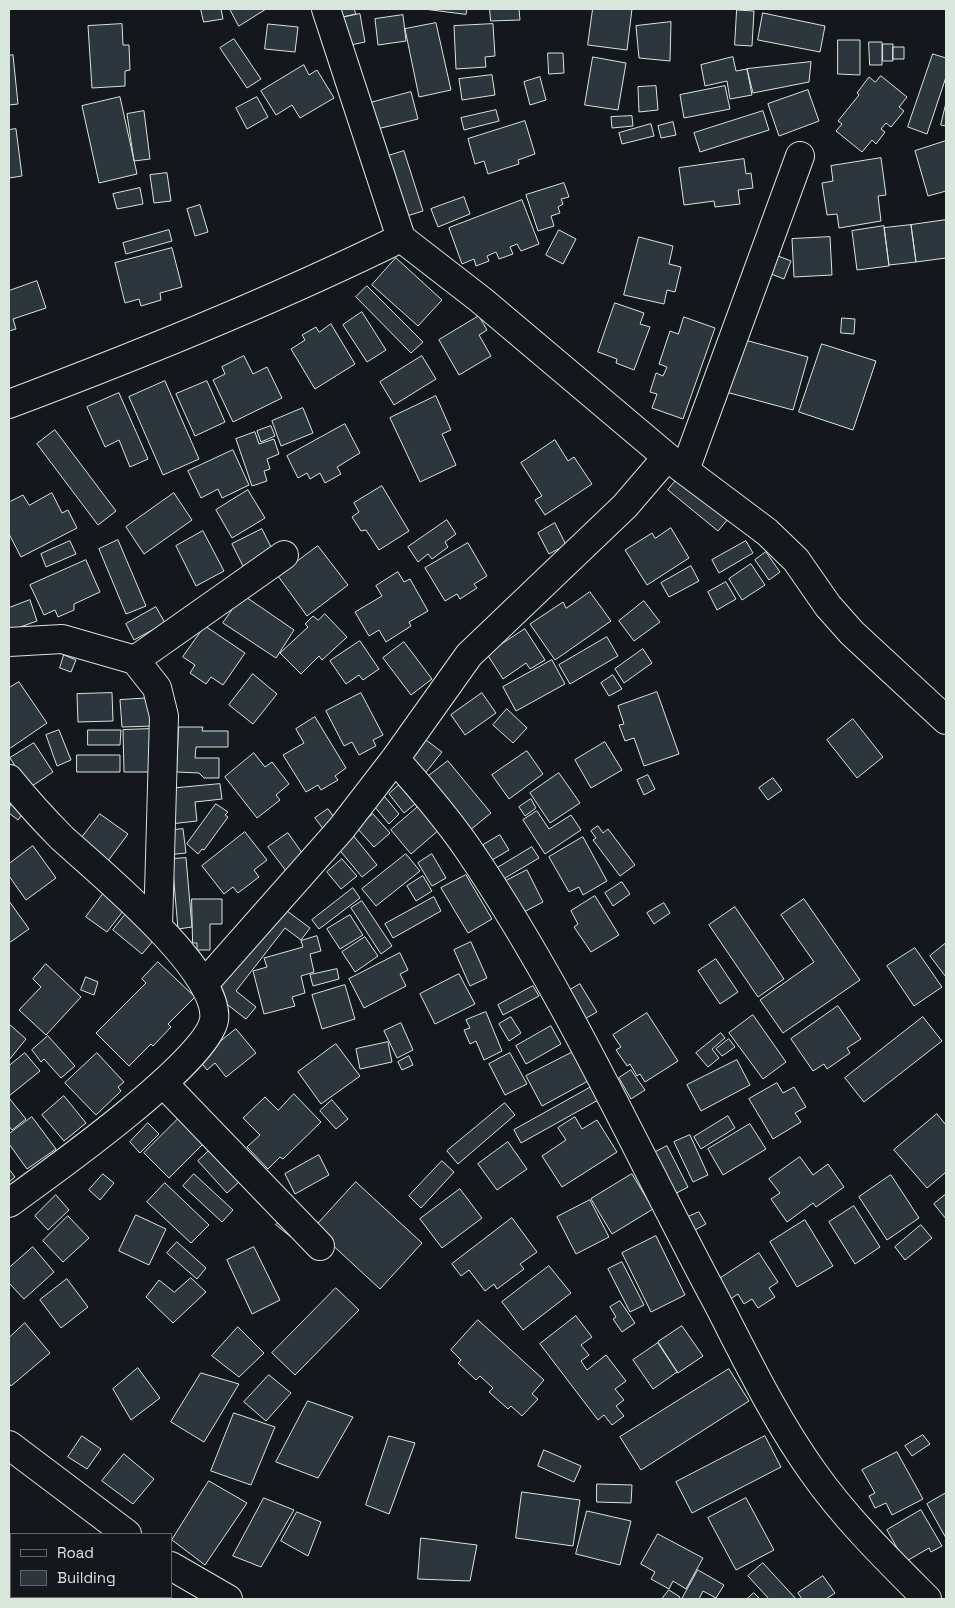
<!DOCTYPE html>
<style>
body{margin:0}
#map{position:relative;width:955px;height:1608px;overflow:hidden;background:#14181c;font-family:"Space Grotesk",sans-serif}
canvas{display:block}
.frame{position:absolute;inset:0;border:10px solid #d8e6dc;pointer-events:none}
.legend{position:absolute;left:10px;top:1533px;width:162px;height:65px;box-sizing:border-box;background:#14181c;border:1px solid #626a69;margin:0;padding:6px 9px;list-style:none;font-size:15px;color:#d8e6dc}
.legend li{display:flex;align-items:center;gap:10px;height:25px}
.legend b{width:25px;border:1px solid #626a69}
</style>
<div id="map">
<canvas width="955" height="1608"></canvas>
<div class="frame"></div>
<ul class="legend">
<li><b style="height:6px;background:#14181c"></b>Road</li>
<li><b style="height:14px;background:#2c363c"></b>Building</li>
</ul>
</div>
<script>
const c = document.querySelector('canvas').getContext('2d');
c.lineJoin = 'round';
function fill(path, color) { c.fillStyle = color; c.fill(path, 'evenodd'); }
function trace(path, color, width, dash) { c.strokeStyle = color; c.lineWidth = width; c.lineCap = dash ? 'butt' : 'round'; c.setLineDash(dash || []); c.stroke(path); }
const building = new Path2D(`
 M201 9H221L223 19 204 22Z
 M230 9H266L239 26Z
 M337 9H354L356 14 339 18Z
 M424 9H467L466 14Z
 M490 9H519L520 20 491 21Z
 M593 9H632L627 50 588 45Z
 M737 10 754 11 752 46 735 45Z
 M763 13 825 26 820 52 758 40Z
 M360 14 365 42 346 46 339 18Z
 M403 15 406 41 378 45 375 19Z
 M671 22 670 61 639 58 636 26Z
 M436 23 451 90 419 97 405 29Z
 M122 24 123 45H129L130 70 125 71V86L92 88 88 26Z
 M268 24 298 27 295 52 265 49Z
 M493 24 495 56 485 57 486 67 456 69 454 26Z
 M234 39 261 79 247 88 220 48Z
 M838 40H860V75L838 74Z
 M869 42H882V65H870Z
 M883 44H893V61H883Z
 M893 47H904V59H893Z
 M548 53H563L564 73 549 74Z
 M933 54 946 58V77L927 134 908 127Z
 M13 55 18 104 9 105V56Z
 M593 57 626 63 618 110 585 105Z
 M733 57 736 71 747 69 752 95 730 99 727 81 705 86 701 65Z
 M811 62 809 82 753 93 747 69Z
 M304 65 309 75 317 70 334 98 300 118 292 105 276 115 261 91Z
 M492 75 495 95 462 100 459 79Z
 M881 76 907 97 899 107 904 111 891 127 886 123 881 129 885 132 876 144 872 140 862 152 836 131 842 124 838 121 859 95 857 93 869 77 875 82Z
 M540 77 546 100 530 105 524 82Z
 M656 86 658 110 639 112 638 87Z
 M725 86 730 109 684 118 680 95Z
 M808 90 819 121 779 136 768 104Z
 M411 92 418 119 377 129 370 103Z
 M120 97 137 174 99 183 82 106Z
 M257 97 268 117 247 129 236 108Z
 M946 103V126L941 125Z
 M496 110 499 121 464 130 461 118Z
 M144 111 150 159 134 161 127 114Z
 M763 111 769 130 700 152 694 133Z
 M632 116 633 126 612 128 611 117Z
 M525 121 535 154 518 160 519 164 488 174 484 161 475 164 468 139Z
 M673 122 676 135 661 138 658 126Z
 M651 124 654 136 622 144 619 133Z
 M16 129 22 176 9 178V130Z
 M946 141V191L928 196 915 151Z
 M404 151 423 211 397 219 378 159Z
 M881 158 886 195 878 196 881 221 839 228 837 214 827 215 822 183 833 181 831 166Z
 M744 159 746 174 751 173 753 188 738 190 740 204 715 207 714 201 684 205 679 168Z
 M167 173 171 201 154 203 150 175Z
 M564 183 569 197 561 199 563 204 558 207 560 213 551 216 554 226 538 231 526 195Z
 M140 188 143 204 117 209 113 194Z
 M464 197 470 214 438 227 431 209Z
 M522 200 539 244 521 251 517 244 510 247 513 254 499 259 496 252 487 256 489 261 476 266 474 259 462 264 449 228Z
 M200 205 208 232 195 236 187 209Z
 M946 220V258L916 262 911 225Z
 M911 225 916 262 889 265 884 228Z
 M884 226 889 266 857 270 852 231Z
 M169 230 172 241 126 254 123 243Z
 M559 230 576 239 563 264 546 255Z
 M639 237 673 246 669 264 681 267 675 292 667 290 664 304 624 295Z
 M830 237 832 275 794 277 792 239Z
 M172 248 182 287 160 293 161 300 141 306 139 299 125 303 115 263Z
 M773 254 791 261 784 279 766 272Z
 M396 258 442 300 418 326 372 285Z
 M37 281 46 308 13 319 16 329 9 331V291Z
 M367 286 423 342 411 353 356 297Z
 M615 303 644 313 640 324 650 327 634 370 616 363 617 359 598 352Z
 M362 312 386 350 367 362 343 325Z
 M479 316 487 330 479 335 491 356 459 375 439 340Z
 M684 317 715 328 683 419 652 408 657 394 650 392 656 373 663 376 667 367 659 364 670 331 678 334Z
 M842 318 855 319 854 334 841 333Z
 M331 324 355 364 315 389 291 349 305 340 302 335 316 327 319 332Z
 M741 339 808 357 793 410 726 392Z
 M822 344 876 361 853 430 799 412Z
 M244 356 253 374 267 367 282 398 233 422 213 380 225 374 222 367Z
 M422 356 436 379 394 405 380 382Z
 M165 381 199 459 163 475 129 397Z
 M207 381 225 422 195 436 176 394Z
 M119 393 148 459 130 467 119 440 105 447 87 407Z
 M436 396 451 430 442 434 456 465 420 482 390 418Z
 M303 408 313 433 281 446 272 421Z
 M345 424 360 453 337 467 341 474 325 483 320 473 310 479 307 473 298 478 287 456Z
 M271 426 275 436 261 442 257 431Z
 M55 430 116 511 98 525 37 444Z
 M255 432 259 444 274 439 279 454 267 459 270 469 264 471 267 481 252 486 236 439Z
 M555 440 568 461 574 457 592 484 545 515 535 500 542 496 521 463Z
 M233 450 249 485 222 498 218 489 201 498 188 471Z
 M678 478 728 519 718 531 668 490Z
 M382 486 409 531 379 550 366 530 361 531 352 517 359 512 354 503Z
 M248 490 265 518 232 538 216 510Z
 M52 493 62 513 68 510 77 528 21 557 9 534V502L23 495 29 505Z
 M174 493 192 520 144 554 126 527Z
 M447 520 456 534 445 542 448 547 432 559 428 554 418 562 408 547Z
 M555 523 566 545 549 554 538 533Z
 M671 528 689 558 647 585 625 550 652 533 655 538Z
 M262 529 274 553 244 568 232 544Z
 M203 531 224 571 196 586 176 546Z
 M118 540 146 606 126 614 99 549Z
 M70 541 76 554 46 567 41 554Z
 M746 541 753 553 719 573 712 560Z
 M468 543 487 576 474 584 477 588 460 599 457 594 445 601 425 568Z
 M318 546 348 585 307 616 278 576Z
 M766 552 780 572 769 580 755 560Z
 M86 560 100 592 74 604V610L58 617 55 610 44 615 30 585Z
 M751 564 765 585 742 600 729 579Z
 M691 566 699 581 669 597 661 583Z
 M398 572 404 582 410 579 428 611 409 622 411 626 386 642 379 630 369 636 355 612 382 596 376 586Z
 M726 582 736 599 717 610 708 592Z
 M590 592 611 621 555 660 530 624 563 602 566 608Z
 M243 595 294 630 276 658 223 623Z
 M30 600 37 621 9 631V608Z
 M644 601 660 622 634 641 619 621Z
 M156 607 165 623 134 640 126 624Z
 M325 614 347 637 322 660 319 656 301 674 280 653 308 627 305 624 313 616 318 620Z
 M205 626 245 653 223 685 211 677 206 684 190 673 195 665 183 657Z
 M525 629 545 660 530 669 526 663 503 679 487 654Z
 M607 637 618 656 570 684 559 665Z
 M360 641 379 669 363 680 359 675 346 684 330 661Z
 M404 642 432 679 411 695 383 658Z
 M643 649 652 663 624 683 615 669Z
 M64 655 76 660 71 672 60 668Z
 M552 660 565 684 516 711 503 687Z
 M253 674 277 694 253 724 229 705Z
 M613 675 622 689 609 696 601 683Z
 M19 682 47 723 9 749V688Z
 M657 692 679 754 644 766 634 738 625 741 619 725 624 724 618 706Z
 M112 693 113 721 78 722 77 694Z
 M361 693 383 735 373 740 376 746 359 755 352 742 344 746 326 711Z
 M482 693 496 713 465 735 451 715Z
 M152 698 154 726 122 727 120 700Z
 M507 709 527 728 513 743 493 725Z
 M315 717 346 768 335 776 338 780 321 790 318 785 306 792 283 755 304 743 296 729Z
 M853 719 883 757 857 778 827 740Z
 M179 727H203L202 731H228V747H196L195 758H219V778H204L199 773 177 772Z
 M150 729 151 772H124L123 730Z
 M59 730 71 760 57 766 46 735Z
 M88 730H121L120 745H88Z
 M422 737 442 752 423 776 403 760Z
 M605 742 622 770 591 788 575 760Z
 M34 743 53 772 29 788 10 758Z
 M527 751 543 774 509 799 492 775Z
 M254 753 265 767 272 762 289 784 276 795 280 800 257 818 225 777Z
 M77 755H120V772H77Z
 M448 761 491 813 469 831 426 778Z
 M559 773 580 803 550 823 530 793Z
 M648 775 655 789 644 795 637 780Z
 M773 778 782 790 768 800 759 788Z
 M220 784 222 799 195 802 197 821 170 824 167 789Z
 M399 785 415 804 404 813 389 794Z
 M385 797 399 814 389 824 374 806Z
 M531 799 536 808 525 816 519 807Z
 M11 803 24 812 18 820 9 813Z
 M216 804 228 812 225 815 228 817 204 850 202 849 198 854 187 844Z
 M420 805 440 829 411 854 391 830Z
 M328 809 340 825 327 834 315 818Z
 M537 811 549 829 571 815 581 830 545 854 523 820Z
 M100 814 128 834 108 861 80 840Z
 M373 814 390 833 374 847 357 828Z
 M598 826 603 833 608 829 635 865 620 876 593 840 596 838 591 831Z
 M183 829 186 853 166 855 163 831Z
 M245 832 267 860 254 870 259 877 238 893 233 887 224 894 202 866Z
 M288 833 305 857 286 871 268 847Z
 M352 834 377 865 362 877 337 847Z
 M500 835 509 850 492 860 483 845Z
 M583 837 607 881 583 895 579 887 569 892 549 857Z
 M33 846 56 878 26 900 9 876V864Z
 M532 847 539 858 500 881 494 870Z
 M406 854 420 871 376 906 362 889Z
 M432 854 446 878 432 886 418 863Z
 M186 858 192 927 178 929 172 859Z
 M342 859 357 876 341 889 327 872Z
 M527 870 543 902 520 914 504 882Z
 M466 875 492 919 468 933 441 888Z
 M423 876 432 891 416 901 407 886Z
 M622 882 630 894 613 906 605 893Z
 M109 886 130 902 107 932 86 917Z
 M353 888 360 898 319 929 312 920Z
 M595 896 619 935 591 952 574 927 578 924 571 911Z
 M434 897 441 911 393 938 385 924Z
 M192 899H222V924H210V950H197V943H193Z
 M804 899 860 980 783 1033 760 1000 814 962 781 915Z
 M9 901 29 929 9 943Z
 M362 901 392 946 381 954 351 908Z
 M664 903 670 913 654 924 647 913Z
 M735 907 784 979 758 997 709 925Z
 M283 908 310 928 301 940 285 928 236 991 256 1007 246 1019 215 995Z
 M129 910 159 934 142 954 113 930Z
 M350 915 363 935 340 949 327 929Z
 M317 936 321 951 310 954 314 972 301 976 305 993 292 997 295 1006 264 1014 253 971 267 967 264 958 303 947 301 941Z
 M365 937 378 956 355 972 342 952Z
 M471 942 487 978 470 986 454 950Z
 M946 943V977L930 956Z
 M915 948 942 987 914 1006 887 966Z
 M400 953 408 970 400 974 406 986 364 1008 349 979Z
 M716 959 738 992 720 1004 698 971Z
 M158 962 195 997 168 1024 171 1027 153 1046 151 1044 129 1066 96 1033 146 983 142 979Z
 M46 964 81 997 46 1035 19 1010 41 987 33 979Z
 M337 969 339 979 313 986 310 975Z
 M459 974 475 1004 435 1024 420 994Z
 M86 977 98 982 94 995 81 990Z
 M580 984 597 1012 581 1021 565 993Z
 M345 985 355 1019 322 1029 312 995Z
 M533 986 539 996 503 1015 498 1005Z
 M838 1006 861 1039 847 1048 850 1053 827 1069 824 1064 813 1071 791 1039Z
 M486 1012 502 1051 484 1060 476 1041 470 1044 464 1030 470 1028 466 1020Z
 M647 1013 678 1061 645 1082 640 1074 637 1076 630 1064 627 1066 616 1050 621 1047 613 1035Z
 M753 1015 786 1062 763 1079 729 1033Z
 M511 1017 521 1033 509 1041 499 1024Z
 M923 1017 942 1041 864 1102 845 1078Z
 M401 1023 413 1050 397 1058 384 1031Z
 M9 1024 26 1039 9 1060Z
 M551 1026 561 1044 526 1064 516 1046Z
 M236 1029 256 1053 226 1077 215 1063 207 1070 200 1061 206 1053Z
 M721 1033 725 1038 712 1049 719 1058 708 1067 696 1053Z
 M48 1036 75 1066 61 1078 44 1059 41 1062 32 1050Z
 M729 1039 735 1047 722 1056 716 1049Z
 M388 1042 392 1062 360 1069 356 1049Z
 M336 1044 360 1076 321 1104 298 1072Z
 M573 1052 588 1081 542 1106 526 1076Z
 M25 1053 40 1071 9 1096V1066Z
 M97 1053 124 1082 118 1087 121 1091 96 1115 65 1083Z
 M510 1053 527 1084 505 1095 489 1064Z
 M409 1056 413 1065 402 1070 398 1062Z
 M737 1060 750 1085 701 1111 687 1085Z
 M631 1070 645 1090 631 1099 619 1078Z
 M777 1083 783 1093 794 1087 806 1107 795 1113 801 1122 773 1139 749 1099Z
 M593 1086 600 1099 521 1143 514 1130Z
 M294 1094 321 1122 283 1159 280 1157 268 1169 247 1147 260 1135 243 1118 265 1097 278 1110Z
 M64 1096 86 1123 64 1141 42 1115Z
 M9 1098 26 1119 12 1130 9 1126Z
 M332 1100 348 1119 336 1129 320 1111Z
 M505 1103 515 1115 458 1164 447 1151Z
 M937 1114 946 1125V1172L927 1188 894 1150Z
 M728 1116 735 1128 701 1149 694 1137Z
 M32 1117 56 1149 27 1169 9 1144V1134Z
 M575 1117 582 1129 597 1120 617 1152 562 1187 542 1156 566 1140 558 1128Z
 M178 1119 203 1144 169 1178 144 1153Z
 M148 1123 159 1134 140 1153 130 1142Z
 M750 1124 766 1149 723 1175 708 1149Z
 M690 1135 708 1175 693 1182 674 1142Z
 M508 1142 527 1169 497 1190 478 1164Z
 M667 1146 688 1187 669 1197 648 1156Z
 M211 1149 240 1181 227 1193 198 1161Z
 M319 1155 329 1175 295 1194 285 1174Z
 M800 1157 813 1175 828 1164 844 1187 816 1207 813 1203 787 1222 771 1199 780 1193 769 1179Z
 M442 1161 454 1172 421 1208 409 1196Z
 M9 1169 15 1177 9 1182Z
 M103 1174 114 1183 100 1200 89 1190Z
 M194 1174 233 1210 222 1222 183 1186Z
 M632 1174 653 1209 612 1234 591 1199Z
 M891 1175 919 1218 887 1240 859 1197Z
 M356 1182 422 1243 380 1289 314 1228Z
 M165 1183 209 1225 191 1243 147 1202Z
 M460 1189 482 1218 442 1248 420 1219Z
 M946 1194V1219L934 1204Z
 M56 1195 69 1210 48 1230 35 1216Z
 M590 1200 609 1237 576 1254 557 1217Z
 M854 1206 880 1247 855 1264 829 1222Z
 M699 1212 706 1224 695 1230 688 1217Z
 M136 1215 166 1229 149 1265 119 1251Z
 M68 1216 89 1238 63 1262 43 1241Z
 M283 1217 297 1230 291 1237 276 1225Z
 M512 1218 537 1252 520 1264 524 1269 497 1289 494 1284 485 1291 469 1270 461 1276 452 1264Z
 M805 1220 833 1266 797 1287 770 1242Z
 M921 1225 932 1238 905 1260 895 1247Z
 M656 1236 685 1295 651 1312 622 1253Z
 M177 1242 206 1268 197 1279 167 1253Z
 M33 1247 54 1272 24 1299 9 1283V1268Z
 M254 1247 280 1300 252 1314 227 1260Z
 M759 1253 778 1282 769 1288 775 1297 758 1308 752 1299 744 1304 738 1294 729 1300 716 1281Z
 M622 1262 644 1305 630 1312 608 1269Z
 M549 1266 571 1293 523 1330 502 1302Z
 M191 1278 206 1292 173 1323 146 1297 159 1280 174 1292Z
 M67 1279 88 1307 61 1328 40 1300Z
 M336 1288 359 1310 295 1375 272 1353Z
 M620 1301 635 1323 622 1332 613 1319 616 1317 610 1307Z
 M576 1316 592 1337 581 1345 589 1355 581 1361 587 1370 606 1355 626 1381 615 1389 624 1400 616 1406 624 1416 612 1425 604 1415 598 1420 540 1344Z
 M478 1320 544 1380 532 1394 538 1399 522 1416 511 1406 508 1409 489 1392 493 1388 480 1376 476 1380 458 1363 461 1360 451 1350Z
 M25 1323 50 1353 11 1386 9 1383V1338Z
 M682 1326 703 1356 678 1373 658 1342Z
 M238 1327 264 1353 239 1377 212 1356Z
 M658 1343 677 1372 653 1389 633 1360Z
 M138 1368 160 1398 131 1420 113 1389Z
 M729 1369 749 1401 641 1470 620 1437Z
 M201 1373 239 1384 204 1442 171 1422Z
 M269 1375 291 1393 266 1421 244 1402Z
 M308 1401 353 1417 318 1478 276 1462Z
 M234 1413 275 1427 251 1485 211 1471Z
 M923 1435 930 1444 912 1456 905 1446Z
 M82 1436 101 1449 87 1469 68 1457Z
 M389 1436 415 1443 389 1514 366 1505Z
 M765 1436 781 1467 692 1513 676 1482Z
 M544 1450 581 1466 574 1482 538 1466Z
 M897 1452 923 1499 892 1515 886 1503 875 1508 869 1496 875 1493 862 1470Z
 M124 1454 154 1479 133 1504 102 1481Z
 M209 1481 247 1503 205 1565 172 1540Z
 M597 1484 632 1485 631 1503 597 1502Z
 M522 1492 580 1500 573 1546 516 1538Z
 M946 1493V1538L927 1504Z
 M264 1498 294 1510 261 1567 233 1556Z
 M746 1498 774 1550 736 1570 708 1518Z
 M921 1510 942 1546 931 1552 929 1548 905 1562 887 1530Z
 M587 1511 631 1521 620 1565 576 1554Z
 M297 1512 321 1522 308 1556 281 1541Z
 M658 1534 703 1558 686 1589 673 1581 669 1589 651 1579 655 1572 641 1564Z
 M421 1538 477 1545 470 1581 418 1579Z
 M763 1563 796 1599H769L748 1576Z
 M698 1570 724 1585 716 1598 703 1591 699 1599H682Z
 M823 1576 835 1593 826 1599H802L798 1593Z
 M669 1590 680 1597 679 1599H662Z
 M754 1593 760 1599H747Z`);
fill(building, '#2c363c');
trace(building, '#d8e6dc', 1);
const minor = new Path2D(`
 M326 9 401 238 481 300 667 457 767 532 796 560 828 606 852 633 946 720
 M9 404C142 354 273 301 401 238
 M685 470 800 156
 M9 642 62 639 135 660 284 555
 M135 660 157 688 164 716 158 927
 M395 759C421 788 446 817 468 849 565 991 636 1151 717 1302 747 1360 775 1419 813 1472 846 1519 887 1559 927 1599
 M9 779C26 800 43 819 62 838 97 870 222 972 214 1020 207 1062 48 1175 9 1203
 M204 984 341 829 395 759 469 655 625 506 667 457
 M163 1083 320 1246
 M9 1445 127 1534
 M171 1566 228 1599`);
trace(minor, '#d8e6dc', 30);
trace(minor, '#14181c', 28);
</script>
